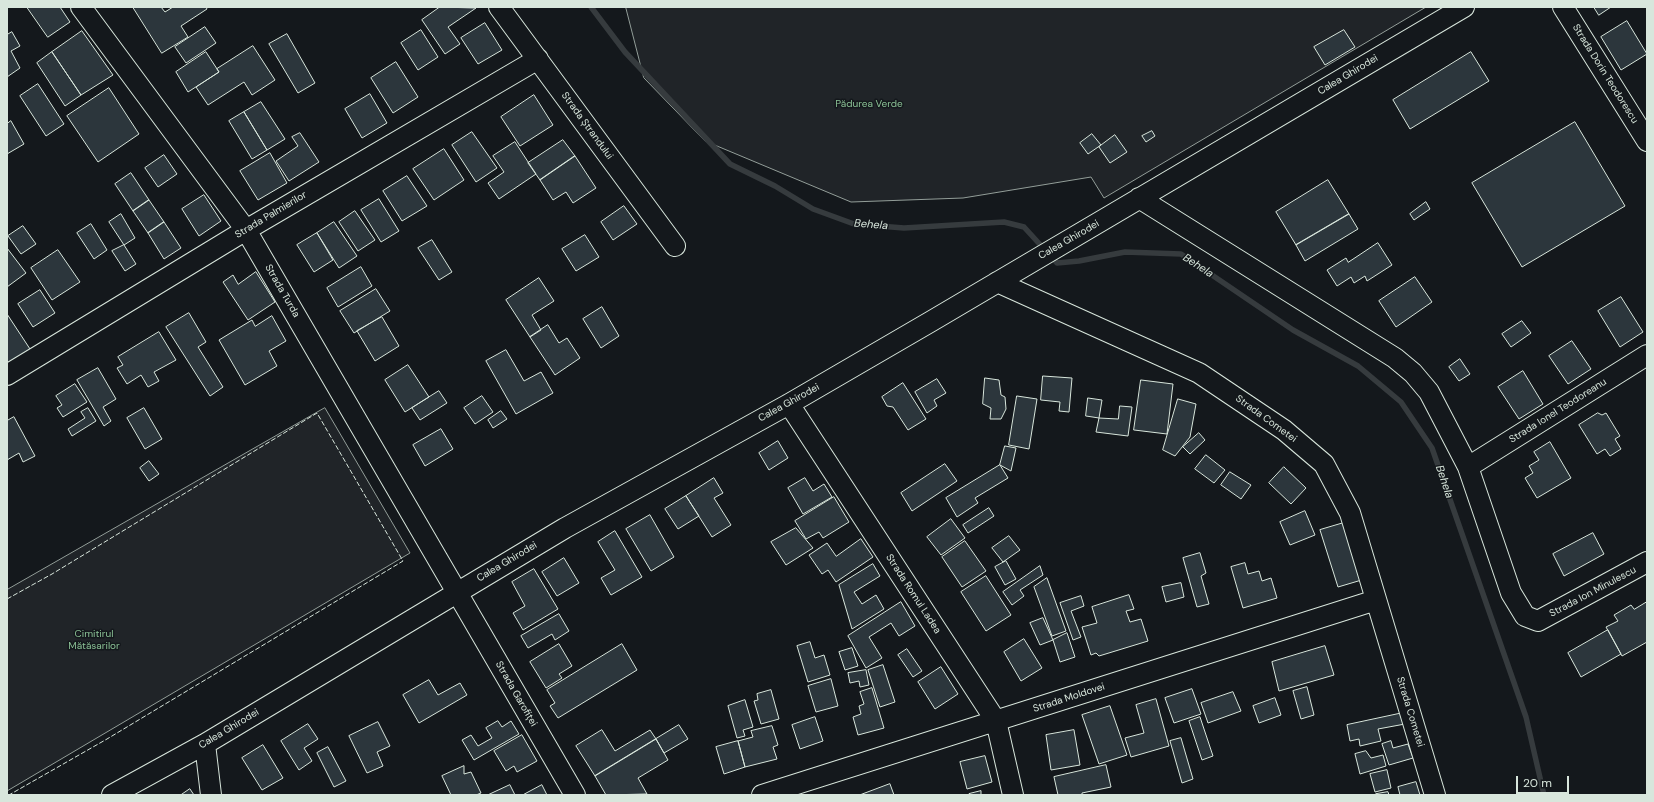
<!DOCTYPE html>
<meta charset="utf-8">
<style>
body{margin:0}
#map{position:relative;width:1654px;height:802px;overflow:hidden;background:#14181c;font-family:"DM Sans",sans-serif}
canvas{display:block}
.frame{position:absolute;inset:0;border:8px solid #d8e6dc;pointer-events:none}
.scale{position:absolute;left:1516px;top:776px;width:53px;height:18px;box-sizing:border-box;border:2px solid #d8e6dc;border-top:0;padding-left:5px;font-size:12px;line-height:14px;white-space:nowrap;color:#d8e6dc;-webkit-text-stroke:3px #14181c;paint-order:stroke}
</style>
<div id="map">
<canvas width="1654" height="802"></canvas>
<div class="frame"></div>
<div class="scale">20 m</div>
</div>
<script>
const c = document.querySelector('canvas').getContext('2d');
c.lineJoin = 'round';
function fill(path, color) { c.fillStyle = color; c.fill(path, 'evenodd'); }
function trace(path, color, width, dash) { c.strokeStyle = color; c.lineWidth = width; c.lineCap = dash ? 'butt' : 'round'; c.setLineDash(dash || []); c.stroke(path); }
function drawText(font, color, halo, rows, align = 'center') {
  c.font = font + ' "DM Sans",sans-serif'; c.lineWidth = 3; c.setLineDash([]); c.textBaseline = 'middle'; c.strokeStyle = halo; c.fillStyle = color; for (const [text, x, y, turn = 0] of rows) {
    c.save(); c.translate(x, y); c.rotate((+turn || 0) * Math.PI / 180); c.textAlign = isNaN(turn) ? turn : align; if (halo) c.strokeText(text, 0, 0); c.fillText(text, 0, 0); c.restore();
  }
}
const green = new Path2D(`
 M626 7H1426L1104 198 1091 177 963 198 851 202 705 141 644 78Z
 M325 408 410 553 7 791V590Z`);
fill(green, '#202428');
trace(green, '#939e99', 1);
trace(new Path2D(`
 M591 7 625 52 730 164 775 186 813 209 854 224 904 228 1004 222 1024 227 1045 250
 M1051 256 1057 263 1079 261 1125 252 1181 254 1293 330 1358 366 1401 402 1432 448 1526 717 1544 795`), '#363b3e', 5.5);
const building = new Path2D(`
 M27 7H60L70 22 48 37Z
 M133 7H161L165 12 173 7H206L207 9 181 26 188 37 162 53Z
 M440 7 476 8 448 27 460 44 445 54 422 20Z
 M1594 7H1611L1599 15Z
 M1627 21 1647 54 1621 70 1601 37Z
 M485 23 502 50 478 64 461 38Z
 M205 27 216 43 186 63 175 47Z
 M421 30 438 57 418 70 401 43Z
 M1344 30 1355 47 1325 65 1314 47Z
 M82 31 113 75 81 95 52 52Z
 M12 32 20 46 11 51 20 68 7 77V35Z
 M287 34 315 83 298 93 269 44Z
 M253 46 275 80 252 95 244 82 208 105 196 87 219 72 217 69Z
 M52 52 81 95 65 106 37 63Z
 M206 52 219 72 188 92 176 72Z
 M1471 52 1489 81 1410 129 1393 100Z
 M396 62 418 97 393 113 371 78Z
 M38 84 64 124 46 136 20 96Z
 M109 88 139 134 98 162 67 116Z
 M370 94 387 123 362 138 345 109Z
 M534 95 553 125 520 146 501 117Z
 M261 102 285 139 267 150 244 112Z
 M244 112 267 150 252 159 229 121Z
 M11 121 24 144 7 154V124Z
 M1575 122 1625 206 1522 267 1472 183Z
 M1152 131 1155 136 1146 142 1142 136Z
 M472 132 497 168 476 182 452 145Z
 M300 133 319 162 289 181 276 161 298 146 292 137Z
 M1092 134 1101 145 1088 154 1080 143Z
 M1115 135 1127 152 1110 163 1099 147Z
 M563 140 575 156 540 180 528 163Z
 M515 142 536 174 499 199 488 183 504 172 493 156Z
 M444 149 464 180 434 200 413 169Z
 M270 153 287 183 258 200 240 171Z
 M164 155 177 174 158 187 145 168Z
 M575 156 596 188 573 203 566 192 553 200 540 180Z
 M131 173 149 200 133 211 115 184Z
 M407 176 427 206 402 221 383 191Z
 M1328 180 1349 214 1296 245 1276 212Z
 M204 195 221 221 199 236 182 209Z
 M379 199 399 231 381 242 361 210Z
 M149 200 164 222 148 233 133 211Z
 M1426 202 1430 209 1414 220 1410 214Z
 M624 206 637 224 613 240 601 222Z
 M355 211 375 240 358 251 339 222Z
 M121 214 135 238 124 245 109 222Z
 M1349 214 1358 229 1305 261 1296 245Z
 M164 222 181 248 164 259 148 233Z
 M334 222 357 256 339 268 317 233Z
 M91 224 107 250 94 259 77 233Z
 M23 226 36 244 21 254 8 236Z
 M317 233 333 260 314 272 297 245Z
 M585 235 599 257 576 271 562 249Z
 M432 240 452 272 439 280 418 248Z
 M1378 243 1392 265 1367 281 1365 276 1354 283 1351 277 1337 286 1327 270 1346 258 1348 262Z
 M124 245 136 264 125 271 112 251Z
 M7 248 26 273 7 287Z
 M58 250 80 282 52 300 31 268Z
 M361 267 372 286 338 307 327 288Z
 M256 272 275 302 248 320 223 282 233 275 238 284Z
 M1415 277 1432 302 1396 327 1379 301Z
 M539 278 554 301 532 315 541 330 530 337 506 300Z
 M376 289 390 311 354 333 340 311Z
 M40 290 55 313 33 327 18 304Z
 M1621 297 1643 332 1620 347 1598 311Z
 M602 307 619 336 601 348 583 319Z
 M189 313 206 342 198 347 223 387 210 396 166 327Z
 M7 314 30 349 7 365Z
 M272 316 286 341 269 351 277 366 245 385 219 340 252 320 255 326Z
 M382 317 399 346 375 361 357 331Z
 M1522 321 1531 333 1511 347 1502 334Z
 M548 325 559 343 567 338 580 358 555 375 530 337Z
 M159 332 176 360 154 372 159 381 148 387 141 375 127 384 117 368 123 365 118 357Z
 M1572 341 1591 369 1568 384 1549 356Z
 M506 350 524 381 541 372 553 393 516 414 486 361Z
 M1460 359 1470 374 1459 381 1449 367Z
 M408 365 429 397 405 412 385 380Z
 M98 368 116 399 103 407 111 421 104 426 77 380Z
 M1523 371 1543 404 1519 419 1498 387Z
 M1043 376 1072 378 1069 412 1059 411 1060 402 1041 400Z
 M985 378 999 380 1001 395 1005 397 1006 409 1001 419H990L991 408 983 404Z
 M937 379 946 393 934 400 937 406 927 413 915 392Z
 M1141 380 1173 384 1167 434 1134 430Z
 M903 383 926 419 908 430 893 407 887 406 882 397Z
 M75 384 87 402 63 417 57 408 62 405 56 396Z
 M439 391 447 403 420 420 412 408Z
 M482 396 493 412 475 424 464 408Z
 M1017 396 1037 399 1029 449 1009 445Z
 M1088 398 1102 400 1099 418 1086 416Z
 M1178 399 1196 404 1190 437 1175 456 1163 450Z
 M1120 406 1132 407 1128 436 1096 432 1099 418 1118 419Z
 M88 408 96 421 72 436 68 429 85 418 81 412Z
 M144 408 162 439 145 449 127 418Z
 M501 411 507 419 493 428 488 420Z
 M1598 413 1602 415 1606 413 1620 436 1615 439 1621 449 1610 456 1605 449 1597 454 1579 425Z
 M14 417 35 456 23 462 19 453 7 460V421Z
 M441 429 453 449 425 466 413 445Z
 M1199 433 1205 440 1190 454 1183 447Z
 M778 441 788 458 769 470 759 453Z
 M1550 442 1571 478 1537 498 1525 478 1533 473 1529 466 1539 460 1534 452Z
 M1005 446 1016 448 1011 471 1000 465Z
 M1206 455 1225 470 1214 483 1195 469Z
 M149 461 159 474 149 481 140 468Z
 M945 464 957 481 912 511 901 493Z
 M1000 465 1008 478 975 498 978 503 957 517 946 498Z
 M1284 467 1306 488 1291 504 1269 483Z
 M1230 472 1251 485 1241 499 1221 485Z
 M714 478 723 493 714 498 731 525 712 537 686 496Z
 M805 478 813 491 824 484 832 497 803 514 788 488Z
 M686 496 699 516 678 529 665 509Z
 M834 497 849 522 823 538 819 532 806 539 795 521Z
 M989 508 994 516 968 533 963 525Z
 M1305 511 1315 535 1290 545 1280 522Z
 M650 515 674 557 651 571 626 529Z
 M951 519 965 538 941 555 927 537Z
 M1347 522 1365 579 1338 587 1320 530Z
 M796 528 813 548 786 565 771 542Z
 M615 531 642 577 611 595 601 578 615 570 598 542Z
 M1593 533 1604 554 1564 576 1553 554Z
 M1009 536 1020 550 1003 562 992 548Z
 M861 539 873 557 836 582 828 570 822 574 809 555 827 543 836 556Z
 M965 541 986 571 962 587 942 557Z
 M1200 553 1206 573 1201 576 1209 604 1197 607 1183 558Z
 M564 558 579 583 557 596 542 572Z
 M1006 561 1016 579 1005 585 995 567Z
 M1245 563 1248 574 1259 571 1262 581 1271 578 1277 598 1243 608 1231 567Z
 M873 564 880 576 854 592 862 604 876 595 884 609 852 629 839 585Z
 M1040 566 1043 575 1020 590 1024 596 1012 605 1003 592Z
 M534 569 558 609 523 630 513 613 525 606 512 582Z
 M986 576 1011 615 986 631 961 592Z
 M1047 578 1066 631 1052 636 1034 587Z
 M1181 583 1184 597 1166 602 1162 587Z
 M1129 595 1134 609 1126 611 1130 622 1141 619 1148 641 1099 656 1096 653 1091 655 1082 627 1097 623 1092 607Z
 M1081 596 1084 606 1071 611 1081 637 1073 640 1060 603Z
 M901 602 915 626 899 636 891 623 869 637 882 658 866 668 848 636Z
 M1647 602V642L1622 656 1606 627 1618 621 1614 615 1631 605 1634 609Z
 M559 614 569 631 555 640 552 634 528 648 521 636Z
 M1043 618 1053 640 1040 645 1030 623Z
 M1608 630 1621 654 1581 677 1568 653Z
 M1067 633 1075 657 1060 662 1053 640Z
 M1024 639 1042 668 1021 681 1004 652Z
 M810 642 815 658 824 655 830 675 808 682 797 646Z
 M559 644 572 666 559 674 562 678 546 688 530 662Z
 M622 644 637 670 558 718 550 706 555 703 547 690Z
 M1325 646 1334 675 1279 691 1272 662Z
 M852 648 858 666 845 670 839 652Z
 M907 649 922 671 913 677 898 655Z
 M883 665 895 702 880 707 868 670Z
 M941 667 958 694 935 709 918 682Z
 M866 670 869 685 860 687 859 681 850 683 848 673Z
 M831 679 838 706 816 712 808 686Z
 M429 680 438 695 460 683 467 695 419 723 403 695Z
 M1307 687 1314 715 1301 719 1293 691Z
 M872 688 884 728 858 735 853 717 861 714 859 706 864 704 860 692Z
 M1192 689 1201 714 1174 723 1165 698Z
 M771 690 779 719 761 724 754 701 758 700 757 694Z
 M1233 692 1241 711 1208 723 1201 703Z
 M1275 698 1281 715 1259 723 1253 706Z
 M1156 699 1169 746 1131 757 1125 738 1144 733 1136 705Z
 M745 700 753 727 743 730 745 736 737 738 728 706Z
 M1110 706 1127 755 1099 764 1082 715Z
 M1403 713 1405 724 1378 729 1381 741 1360 746 1359 739 1350 741 1347 725Z
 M815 717 823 741 800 749 792 725Z
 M1200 717 1213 756 1202 760 1189 721Z
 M498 721 502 727 511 721 519 734 474 760 462 740 471 735 478 746 492 738 486 728Z
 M378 722 390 746 377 752 383 766 367 773 349 736Z
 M308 724 318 739 304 748 312 761 299 770 281 741Z
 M679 725 688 739 664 753 656 739Z
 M772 726 778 745 773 747 777 759 745 767 738 741 753 737 751 731Z
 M602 730 615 751 650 730 656 739 595 776 576 746Z
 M1074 730 1080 765 1051 770 1046 735Z
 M522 735 537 761 517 772 514 766 506 771 494 751Z
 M1181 738 1193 779 1182 783 1170 741Z
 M656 739 668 760 638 778 647 794 606 795 595 776Z
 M738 741 745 767 724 774 716 747Z
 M1391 741 1393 748 1408 744 1413 758 1389 765 1382 744Z
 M263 745 283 778 262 790 242 758Z
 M328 747 346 781 334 787 317 753Z
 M1366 751 1371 758 1383 755 1386 766 1360 774 1355 754Z
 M985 756 992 782 967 789 960 762Z
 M1106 765 1111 787 1082 793V795H1058L1054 777Z
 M464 766V774L471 772 481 793 476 795H451L442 776Z
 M1387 770 1391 788 1375 792 1370 774Z
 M1416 782 1420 795H1400L1398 787Z
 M890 784 894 795H860Z
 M510 785 515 795H488Z
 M542 785 547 795H523Z
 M190 789 194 795H181Z
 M981 791V795H969V794Z
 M1388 792 1389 795H1377L1376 794Z`);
fill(building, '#2c363c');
trace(building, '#d8e6dc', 1);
const minor = new Path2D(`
 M81 7 246 230 575 795
 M499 7 675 246
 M1563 7 1647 141
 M1139 198 1395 358 1413 373 1429 392 1468 467 1511 593 1525 616 1538 621 1647 562
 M997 282 1199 373 1284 430 1324 464 1350 513 1435 795
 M7 375 246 230 538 59
 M789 404 996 721 1013 795
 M1468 467 1647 355
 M205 744 211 795
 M112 795 205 744 565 528 789 404 930 322 1464 7
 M762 795 1376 600`);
trace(minor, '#d8e6dc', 22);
trace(minor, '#14181c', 20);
trace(new Path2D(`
 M7 599 52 574 317 413 403 561 107 739 9 795`), '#d8e6dc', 1, [5, 2]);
drawText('10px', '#d8e6dc', '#14181c', [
 ["Strada Dorin Teodorescu",1605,74,58],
 ["Calea Ghirodei",1348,75,-31],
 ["Strada Ștrandului",587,126,54],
 ["Strada Palmierilor",271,215,-31],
 ["Calea Ghirodei",1069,240,-30],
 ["Strada Turda",282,291,60],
 ["Calea Ghirodei",789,403,-29],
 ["Strada Ionel Teodoreanu",1558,411,-32],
 ["Strada Cometei",1266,419,36],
 ["Calea Ghirodei",507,562,-31],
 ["Strada Ion Minulescu",1593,592,-28],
 ["Strada Romul Ladea",913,594,57],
 ["Strada Garofiței",516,694,60],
 ["Strada Moldovei",1069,698,-18],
 ["Strada Cometei",1410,712,73],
 ["Calea Ghirodei",229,729,-31]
]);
drawText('10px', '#8ac095', '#14181c', [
 ["Pădurea Verde",869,104],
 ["Cimitirul",94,634],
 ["Mătăsarilor",94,646]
]);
drawText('italic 11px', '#d8e6dc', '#14181c', [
 ["Behela",871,225,5],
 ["Behela",1198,266,33],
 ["Behela",1444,482,71]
]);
</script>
